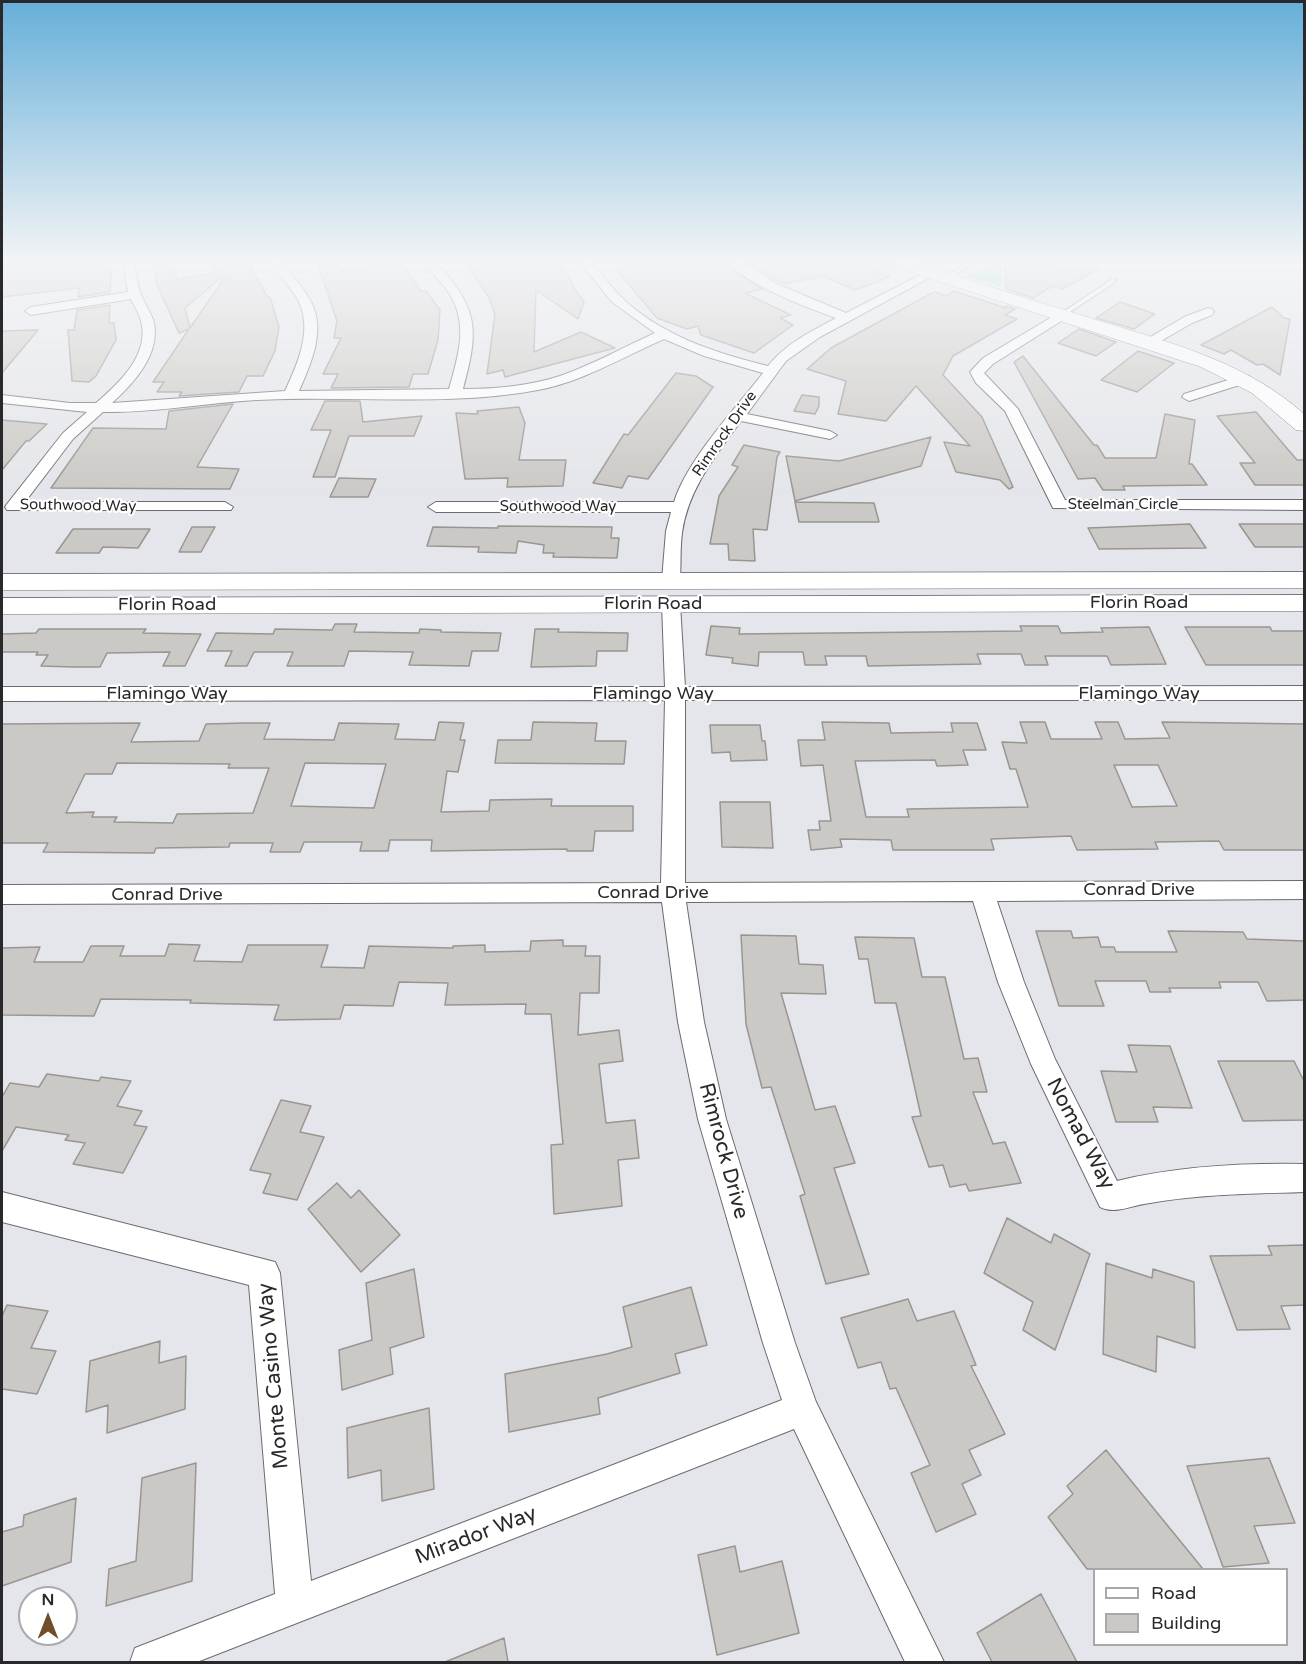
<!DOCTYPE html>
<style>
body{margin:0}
#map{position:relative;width:1306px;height:1664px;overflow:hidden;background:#e5e6eb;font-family:"Varela Round",sans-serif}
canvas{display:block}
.frame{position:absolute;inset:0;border:3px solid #29292b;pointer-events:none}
.legend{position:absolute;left:1093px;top:1568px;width:195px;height:78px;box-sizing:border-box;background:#fff;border:2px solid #a9a9aa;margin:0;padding:8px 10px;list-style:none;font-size:18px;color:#29292b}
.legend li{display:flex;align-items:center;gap:12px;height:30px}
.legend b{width:30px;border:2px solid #a9a9aa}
.north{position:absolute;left:18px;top:1586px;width:60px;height:60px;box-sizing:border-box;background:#fff;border:2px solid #a9a9aa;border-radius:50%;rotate:0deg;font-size:16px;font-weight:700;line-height:24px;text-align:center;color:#29292b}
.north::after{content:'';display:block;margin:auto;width:21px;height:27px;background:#714e27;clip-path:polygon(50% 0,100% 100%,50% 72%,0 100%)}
</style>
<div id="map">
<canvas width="1306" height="1664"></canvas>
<div class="frame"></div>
<ul class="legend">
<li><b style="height:8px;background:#fff"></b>Road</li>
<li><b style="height:16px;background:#cbc9c5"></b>Building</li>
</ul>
<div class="north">N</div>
</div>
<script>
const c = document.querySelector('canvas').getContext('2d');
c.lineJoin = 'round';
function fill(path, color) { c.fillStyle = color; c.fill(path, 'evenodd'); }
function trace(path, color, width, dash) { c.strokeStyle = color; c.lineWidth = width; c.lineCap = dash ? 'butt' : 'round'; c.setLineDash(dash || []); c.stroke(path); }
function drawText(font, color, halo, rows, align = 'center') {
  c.font = font + ' "Varela Round",sans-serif'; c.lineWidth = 4.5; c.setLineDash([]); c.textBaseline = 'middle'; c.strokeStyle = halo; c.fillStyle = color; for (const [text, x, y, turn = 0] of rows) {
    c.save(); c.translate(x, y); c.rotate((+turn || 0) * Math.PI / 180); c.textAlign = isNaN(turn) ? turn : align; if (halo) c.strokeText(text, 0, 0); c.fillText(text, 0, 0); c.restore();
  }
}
fill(new Path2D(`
 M997 260H1002L1001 287 967 276Z`), '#7fe0b7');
const building = new Path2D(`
 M16 260H112L110 292 78 297 79 288 2 297V261Z
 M152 260H171L177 279 219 272 209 263 248 260 259 284H261L267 297H270L279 327 275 351 263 376H247L239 392 179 396 182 392H157L164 382H153L189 329 179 333 157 285ZM223 276 225 277 190 328 185 308Z
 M400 260 421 291H426L440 310 438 340 428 374H413L409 387 331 388 338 374H323L341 338H334L337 321 318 265 337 262 341 270Z
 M464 260H548L554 262 569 275 574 288 584 302 578 319 536 290 534 352 581 332 615 348 505 377 503 370 487 374 495 314 489 298Z
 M665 260H725L734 271 762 289 745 293 791 315 780 318 793 325 754 353 701 335 698 326 687 329 657 318 614 267Z
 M743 260H888L893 267 875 272 890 277 855 290 823 276 784 284Z
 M1016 260H1031L1047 265 1099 269 1062 289 1052 286 1033 298 1006 289 1005 266Z
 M954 291 1006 308V306L1015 309 1005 315 1017 319 953 356 943 375 982 417 1013 487 1009 489 1000 480 956 472 944 442 970 446 916 386 886 421 838 414 846 381 807 369 831 348 928 295 935 292 946 296Z
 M1120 302 1155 314 1134 329 1096 318Z
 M110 305 109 323H114L116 340 96 376 89 382 72 381 68 330H74L77 310Z
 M1272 307 1284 318 1290 319 1280 375 1263 364 1257 365 1231 350 1224 354 1201 345Z
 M1079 329 1116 342 1096 356 1058 343Z
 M38 330 2 373V331Z
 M1138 351 1174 363 1137 392 1101 380Z
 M1023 356 1094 445H1097L1105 458H1156L1165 414 1195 420 1189 464H1192L1207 485 1123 486 1125 490H1103L1095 478 1078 479 1014 362Z
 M676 373 696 376 713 387 648 479 628 476 622 488 593 483 624 434 628 435Z
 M802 395 819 397V406L815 414 794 411Z
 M325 401H360L363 422 422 416 414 436H349L335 477H313L331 430H311Z
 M233 404 197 467 239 469 230 489 51 488 93 428 166 429 169 411Z
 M519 407 525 423 519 460H566L563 486 507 487 508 478 465 479 456 413 478 414 477 411Z
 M1256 412 1297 460H1305V485H1255L1240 463H1255L1217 416Z
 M2 420 47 424 29 441H26L2 470Z
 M931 437 921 466 795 501 786 456 839 461Z
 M744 445 780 452 777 457 767 530 753 529 755 561 729 560 728 544H710L719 496 738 467 732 465Z
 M339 478 376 479 368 497H330Z
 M795 502 874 503 879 522H799Z
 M1190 524 1206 548 1099 549 1088 528Z
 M1239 524H1305V547H1255Z
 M498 526 612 527 611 538H619L617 558 553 557 554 553H543L544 545 518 541 516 553 478 552 479 547 427 546 433 527 498 528Z
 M192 527H215L201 552H179Z
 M73 529H150L138 548 103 547 99 553H56Z
 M335 624H357L354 632 419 633 420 629 441 630V632L501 633 498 651H472L469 666 409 665 413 652 349 651 344 666H287L293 652H254L247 666H225L232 651H207L216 633 273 634 275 629 332 630Z
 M711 626 740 628 739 634 1022 631 1020 626H1058L1061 633 1103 632 1101 628 1149 627 1166 664 1111 665 1107 656H1045L1048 665H1025L1021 654H977L981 664 868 666 866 656H825L827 665H805L803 652H759L758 666 732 663 733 658 706 655Z
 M1185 627H1270L1272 631H1305V665H1206Z
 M39 629H146L143 633 201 634 185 666H163L170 652 107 653 100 667H73L41 666 48 655H36L38 652H2V634L36 633Z
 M535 629H559L558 632 628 633 627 651H597L596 666 531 667Z
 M439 722 464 723 460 740H465L458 772 447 771 441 812 489 811 490 800 552 799 551 806H633V831H595L593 851H567V849L431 851 432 840H390L388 851H360L362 842H304L300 852H270L273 843H230L229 847 156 848 154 853 43 852 48 843H2V724L140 723 131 742 199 741 206 724 245 723H270L264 739 334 740 339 723 399 724 395 739 435 740ZM117 763 230 764 228 768H269L253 813 177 814 173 823 114 822 117 817H92L94 812 66 813 85 774H112ZM305 763 386 764 374 808 291 806Z
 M533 722 597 723 595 741H626L624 764 495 763 498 740H531Z
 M822 722 889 723 891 733 953 732 951 723H977L986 750H963L968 765 937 766 935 760 855 761 866 817H909L907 809 1028 807 1016 769H1010L1002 742 1027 743 1020 722H1045L1051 739H1102L1095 722H1118L1125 739 1170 738 1162 722 1305 724V850H1224L1219 841 1155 842 1158 849 1077 850 1071 836 991 839 994 850H893L891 840 840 839 842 847 811 850 808 830H820L819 821H831L823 765 801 766 798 740H825ZM1114 765H1158L1177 806 1132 807Z
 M710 725H760L762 741H765L767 760 731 761 730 752 712 753Z
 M720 802H770L773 848 722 847Z
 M1036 931H1071L1073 938 1098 937 1101 947H1114L1116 952H1177L1168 931 1243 932 1247 939 1305 941V1000L1267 1001 1258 982H1219L1221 988H1169L1171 992H1150L1146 981H1095L1104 1006H1059Z
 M741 935 796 936 799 964 823 965 826 994 781 993 815 1110 835 1106 855 1163 834 1168 869 1274 826 1284 800 1196 805 1194 771 1087 762 1088 746 1024Z
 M855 937 914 938 922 977H945L964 1059 978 1058 987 1092H973L993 1144 1005 1142 1021 1183 969 1191 966 1184 950 1187 943 1165 929 1167 912 1117 921 1116 896 1003H875L868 959H859Z
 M563 940V946H586L585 956H600L599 993H580L578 1035 619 1030 623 1061 599 1064 606 1123 635 1120 639 1158 618 1160 622 1206 554 1214 551 1145 563 1144 551 1014H525L526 1004 445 1005 448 983 399 982 393 1006 344 1005 340 1019 274 1020 279 1005 190 1003 191 1000 101 999 94 1016 2 1015V948L40 947 34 962H83L91 946H124L120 956H165L169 944 200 945 194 961 242 962 248 945H328L321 967 364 968 369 946 453 948V946L485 945V952L530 951 531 941Z
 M1128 1045 1170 1046 1192 1108 1153 1107 1158 1122H1116L1101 1071 1137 1072Z
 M1218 1061H1294L1305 1083V1120L1243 1121Z
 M47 1074 99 1081 101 1077 131 1081 117 1106 142 1111 134 1125 147 1127 123 1173 73 1164 85 1143 65 1140 69 1135 16 1127 2 1151V1097L10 1083 39 1087Z
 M281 1100 311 1106 300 1132 324 1137 297 1200 263 1193 271 1174 250 1170Z
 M337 1183 351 1198 359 1190 400 1235 361 1272 308 1209Z
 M1007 1218 1051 1243 1054 1234 1090 1254 1055 1350 1023 1330 1033 1302 984 1273Z
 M1304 1245V1305L1281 1306 1290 1329 1237 1330 1210 1256 1272 1255 1268 1246Z
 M1106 1263 1152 1278 1153 1269 1194 1282 1195 1348 1157 1336 1156 1372 1103 1354Z
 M414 1269 424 1337 390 1348 393 1374 342 1390 339 1350 372 1340 366 1283Z
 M691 1287 707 1345 675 1354 680 1373 598 1398 600 1414 509 1432 505 1374 607 1354 632 1347 623 1307Z
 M908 1299 917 1321 954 1311 976 1365 971 1366 1005 1434 969 1450 981 1475 962 1484 976 1514 936 1532 911 1473 930 1465 896 1388 890 1389 881 1362 858 1368 841 1318Z
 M7 1305 48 1311 31 1348 56 1351 37 1394 2 1389V1316Z
 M160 1341 159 1363 186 1356 185 1409 107 1433 108 1405 86 1412 90 1361Z
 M429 1408 434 1489 382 1501 381 1470 348 1478 347 1428Z
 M1106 1450 1203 1569H1087L1048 1517 1073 1494 1067 1486Z
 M1269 1458 1295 1523 1254 1526 1269 1563 1223 1567 1187 1466Z
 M196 1463 192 1581 106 1606 109 1569 136 1561 142 1478Z
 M76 1498 71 1562 2 1586V1532L23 1526 24 1515Z
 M735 1546 740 1572 782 1561 799 1633 717 1655 698 1555Z
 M1041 1594 1077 1662H992L977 1633Z
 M504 1638 508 1662H445Z`);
fill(building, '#cbc9c5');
trace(building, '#999692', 1.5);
const lane = new Path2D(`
 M974 260H981L948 278 943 277Z
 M1111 278 1116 279 1114 283 1064 316H1060V314L1109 281Z`);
const street = new Path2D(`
 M122 260H134C136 272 137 286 142 297 146 306 152 314 154 323 160 355 134 383 112 403L285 391C298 363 314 328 297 298 289 284 276 274 271 260H281C289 273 301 284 309 298 327 328 312 362 299 391L449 389C458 357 469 324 449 293 441 281 429 271 423 260H434C478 308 480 327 463 389 495 389 529 386 560 376 592 365 624 347 655 333L612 302 578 260H589C600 270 608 284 619 295 659 335 715 353 768 366 785 344 812 331 836 318 808 308 743 284 727 260H739L777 284 846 313 928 271H936L938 273 820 337 786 361 747 414 830 431 837 435 830 439 741 421C716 455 688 489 682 533 680 548 681 564 680 580L677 584H665L662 580 666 531 671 512H436L428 507 436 502H674C687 460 735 409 763 373L704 356 664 339C623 357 582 382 538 390 449 407 349 395 257 400 206 403 155 413 103 412L73 439 25 502H225L233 507 231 510H7L5 507 7 504 63 433 87 412 2 403V395L70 403H96C119 383 150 355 141 321 139 313 134 306 131 299L31 315 25 311 31 307 128 292Z
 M1208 308 1212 309 1214 312 1212 315 1192 323 1154 345 1149 346 1142 342 1184 317Z
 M1062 311 1068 315 1066 318 993 364 984 373 1018 409 1065 500H1304V510L1053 508 1005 411 976 383 970 372 983 358Z
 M1244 375 1249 376 1251 379 1249 382 1189 401 1182 397 1184 394Z
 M671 598 677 600 680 604 685 687 1304 686V700H685V883L1304 881V899L997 901 1024 982 1055 1059 1117 1181C1179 1166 1241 1163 1304 1164V1192C1250 1194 1198 1194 1144 1204 1128 1207 1114 1214 1100 1207L1031 1064 998 982 973 901 686 902 704 1022 726 1119 795 1343 816 1402 944 1662H905L794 1429 197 1662H130L135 1648 275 1594 249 1285 2 1222V1192L275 1262 280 1273 311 1581 782 1400 763 1343 698 1119 678 1022 662 902 2 904V885L661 883 665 700 2 701V687H665L662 604 665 600Z`);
const secondary = new Path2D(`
 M890 260H912C975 283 1039 302 1103 322 1175 344 1247 363 1304 414V431L1296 430 1252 393 1201 367 926 277 892 264Z`);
const primary = new Path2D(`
 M1304 572V588L2 590V574Z
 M1304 595V611L2 614V598Z`);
trace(lane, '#6b6c70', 2);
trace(street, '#6b6c70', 2);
trace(secondary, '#6b6c70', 1);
trace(primary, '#6b6c70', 1);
fill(lane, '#fff');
fill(street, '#fff');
fill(secondary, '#fff');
fill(primary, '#fff');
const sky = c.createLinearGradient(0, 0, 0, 493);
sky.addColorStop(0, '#66afd9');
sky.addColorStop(0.53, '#f3f4f6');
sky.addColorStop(1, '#f3f4f600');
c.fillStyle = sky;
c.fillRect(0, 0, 1306, 493);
drawText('15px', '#29292b', '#fff', [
 ["Rimrock Drive",725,434,-55],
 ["Steelman Circle",1123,505],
 ["Southwood Way",78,506,1],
 ["Southwood Way",558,507]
]);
drawText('18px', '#29292b', '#fff', [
 ["Florin Road",1139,603],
 ["Florin Road",653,604],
 ["Florin Road",167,605],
 ["Flamingo Way",167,694],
 ["Flamingo Way",653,694],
 ["Flamingo Way",1139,694],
 ["Conrad Drive",1139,890],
 ["Conrad Drive",653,893],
 ["Conrad Drive",167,895]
]);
drawText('21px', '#29292b', '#fff', [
 ["Nomad Way",1080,1134,62],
 ["Rimrock Drive",723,1151,75],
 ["Monte Casino Way",274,1376,-95],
 ["Mirador Way",476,1536,-21]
]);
</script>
